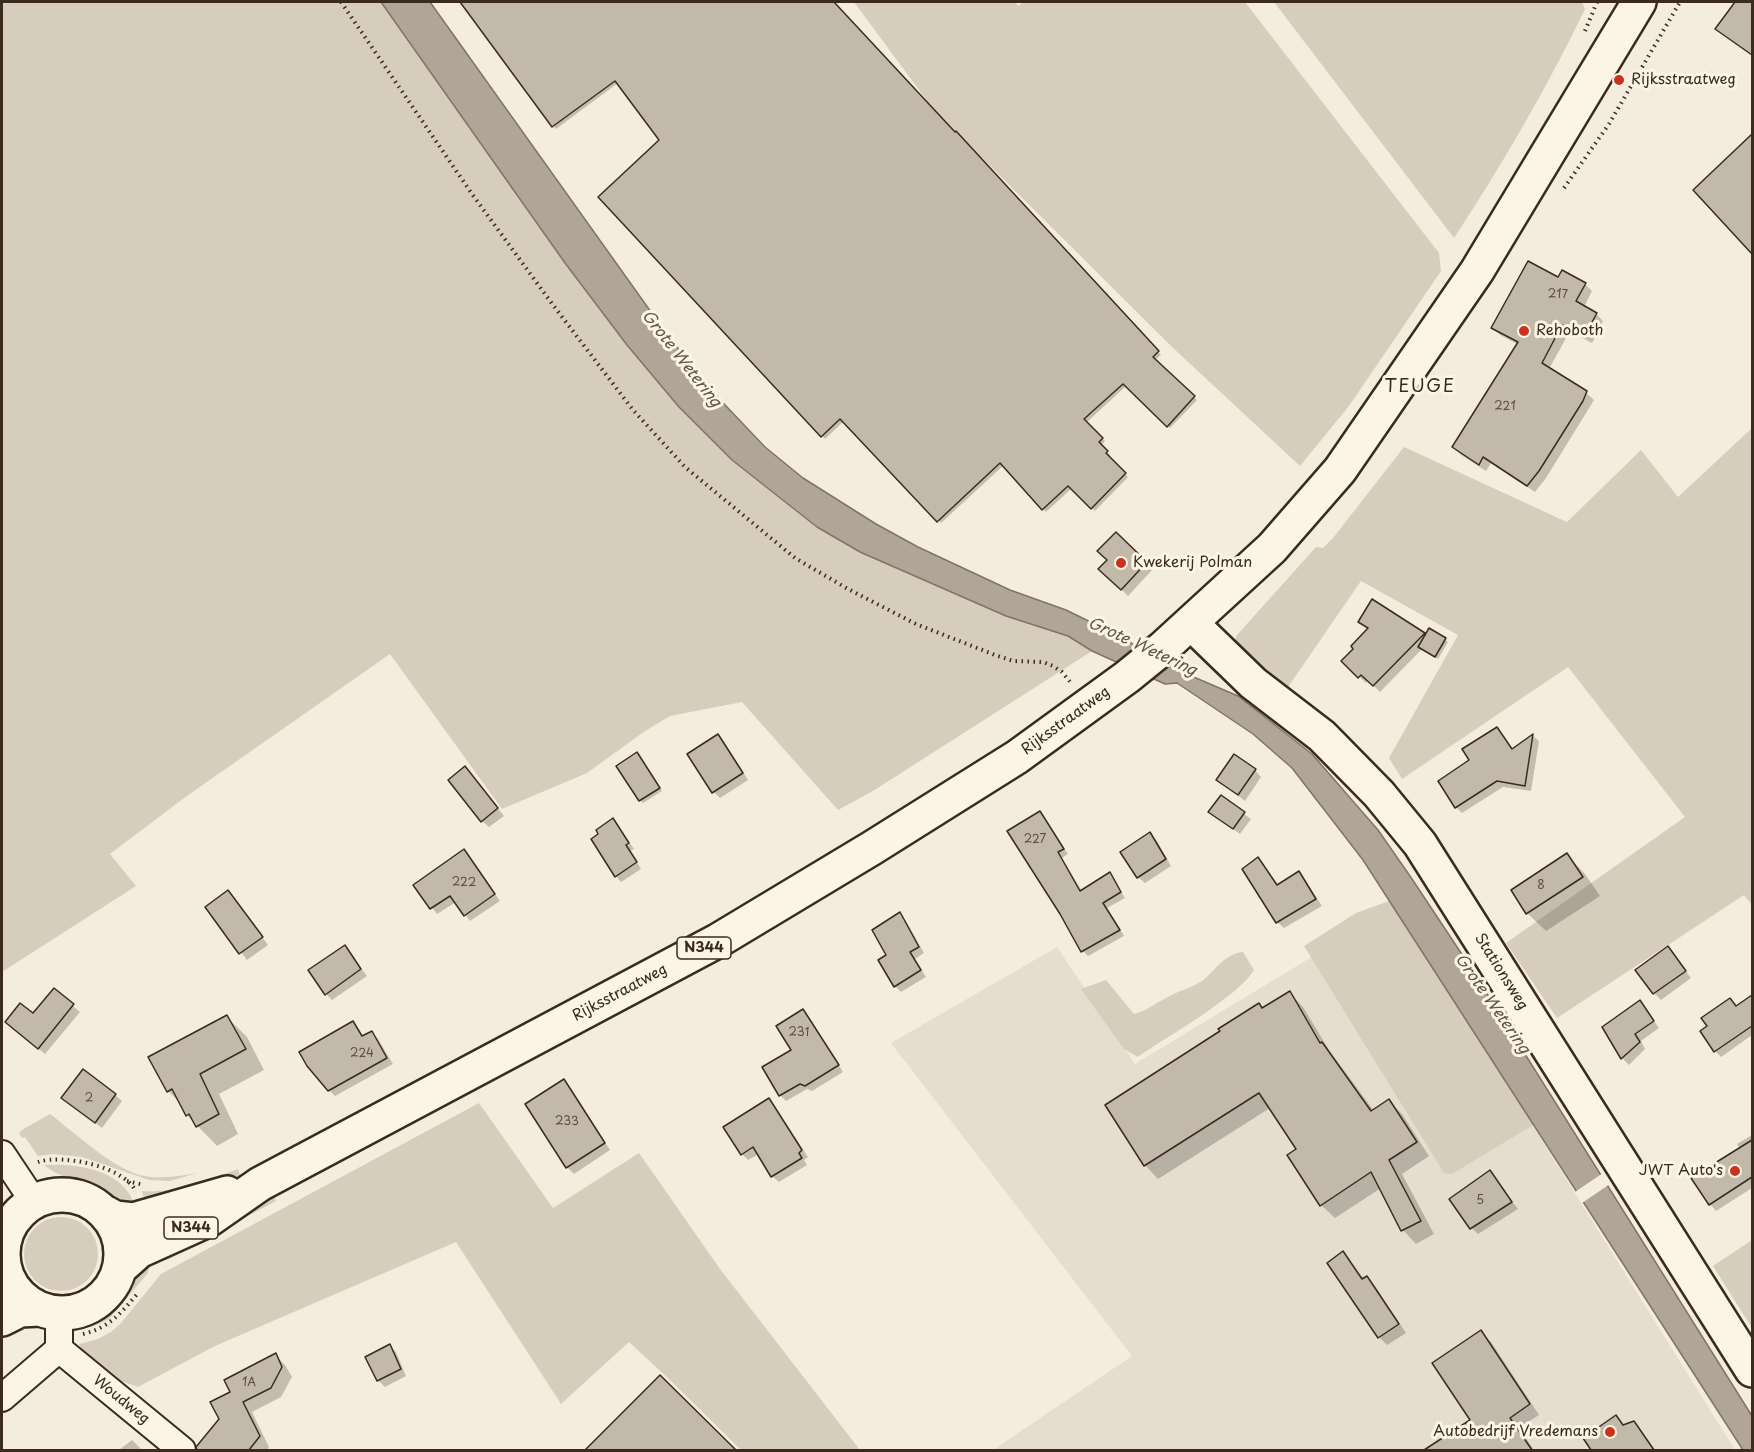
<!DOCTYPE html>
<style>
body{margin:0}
#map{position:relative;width:1754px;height:1452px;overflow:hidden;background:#f4eddd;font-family:"Playpen Sans",sans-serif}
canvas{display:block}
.frame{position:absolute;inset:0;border:3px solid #3b2a1e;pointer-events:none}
</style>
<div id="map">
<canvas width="1754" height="1452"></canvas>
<div class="frame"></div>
</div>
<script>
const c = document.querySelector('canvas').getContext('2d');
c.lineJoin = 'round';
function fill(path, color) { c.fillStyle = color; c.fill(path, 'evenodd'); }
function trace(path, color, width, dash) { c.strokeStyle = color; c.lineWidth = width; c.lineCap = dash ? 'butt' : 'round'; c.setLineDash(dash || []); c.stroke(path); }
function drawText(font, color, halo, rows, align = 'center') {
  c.font = font + ' "Playpen Sans",sans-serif'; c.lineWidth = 6; c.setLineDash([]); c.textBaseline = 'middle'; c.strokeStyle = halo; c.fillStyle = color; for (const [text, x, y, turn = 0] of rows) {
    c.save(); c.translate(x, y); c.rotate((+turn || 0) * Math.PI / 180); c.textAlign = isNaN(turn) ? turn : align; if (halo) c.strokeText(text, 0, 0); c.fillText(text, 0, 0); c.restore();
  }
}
fill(new Path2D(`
 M1396 906 1735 1450H993L1132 1356 891 1043 1057 947 1135 1064Z`), '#e5ddce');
fill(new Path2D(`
 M2 2H381L565 263 627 345 679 407 732 460 817 527 860 551 1006 616 1068 636 1092 651 873 791 838 810 742 702 670 716 645 731 587 773 502 809 390 654 184 798 110 854 136 886 2 972Z
 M854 2H1015L1018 6 1024 2H1245L1439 253 1441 271 1349 406 1300 466 1171 346 984 160 942 121Z
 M1274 2H1582L1585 9C1547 88 1502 165 1454 238Z
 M1752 428V905L1744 895 1557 1018 1506 943 1685 817 1568 667 1402 779 1389 758 1458 635 1361 581 1288 687 1258 663 1235 640 1237 635 1316 547 1323 548 1333 538 1404 447 1567 522 1641 450 1678 497Z
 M1389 901 1535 1124 1452 1174 1444 1173 1304 946 1356 913Z
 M1243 952 1254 970C1238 997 1166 1037 1138 1057L1124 1049 1081 989 1106 980 1134 1014C1149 1010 1158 1001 1172 995 1181 990 1193 987 1202 981 1216 970 1224 954 1243 952Z
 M479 1103 553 1208 639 1153 720 1269 860 1450H741L668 1378 629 1342 561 1404 456 1242 215 1346 138 1387C112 1378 92 1371 79 1344L98 1339 111 1332 121 1323 161 1274Z
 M50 1114C74 1132 111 1167 140 1175 158 1180 179 1176 197 1173L170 1181 149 1180 82 1157 54 1154 38 1156 25 1137 22 1138 19 1134 22 1130Z
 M44 1165C78 1163 124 1170 135 1206 118 1205 107 1193 92 1187 75 1179 59 1178 44 1165Z
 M238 1169 241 1178 182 1198 146 1206 142 1191C176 1194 207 1180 238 1169Z
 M272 1194 276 1201 167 1260 164 1257Z
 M24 1254a37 37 0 1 1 74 0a37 37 0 1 1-74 0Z
 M1752 1240V1328L1713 1266Z
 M150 1259 148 1273 109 1319 94 1326 75 1329 76 1325C115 1320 124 1282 150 1259Z`), '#d6cdbd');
const water = new Path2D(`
 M381 2H430L666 333 708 387 765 447 803 478 876 524 918 547 1010 590 1066 610 1115 634 1182 672 1238 696 1312 754 1378 830 1410 876 1471 968 1752 1416V1450H1743L1363 860 1292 768 1253 734 1177 683 1165 684 1092 651 1068 636 1006 616 860 552 817 527 732 460 679 407 627 345 565 263Z`);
fill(water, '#b0a596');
trace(water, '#817466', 1.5);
fill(new Path2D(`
 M1603 1173 1610 1184 1582 1203 1575 1192Z`), '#f4eddd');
fill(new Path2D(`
 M462 2H832L955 134 959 136 1161 355 1155 360 1197 400 1170 428 1126 386 1086 423 1105 441 1101 446 1110 455 1108 457 1128 477 1095 511 1072 488 1046 512 1004 465 941 523 844 421 825 439 600 197 661 141 618 83 556 129Z
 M1737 2H1752V55L1717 29Z
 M1752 137V251L1695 190Z
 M1558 279 1585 284 1592 291 1584 307 1596 314 1603 321 1592 343 1570 331 1549 369 1586 393 1594 400 1546 478 1535 492 1491 463 1486 471 1461 455 1453 447 1519 345 1500 335 1493 328Z
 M1116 534 1153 569 1128 596 1101 569 1109 560Z
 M1360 622 1424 634 1426 637 1430 630 1448 642 1438 659 1422 649 1380 692 1368 680 1366 683 1343 661 1369 630Z
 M1497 729 1513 750 1533 736 1539 741 1531 791 1503 787 1462 813 1456 807Z
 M718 736 724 742 748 780 720 798 714 792Z
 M639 757 662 791 643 803 640 800Z
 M1255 770 1261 777 1245 801 1218 780Z
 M472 775 504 816 489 827 482 821Z
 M1221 797 1251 819 1240 834 1210 812Z
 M1039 812 1068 854 1062 858 1082 891 1110 874 1125 898 1107 908 1124 936 1088 956 1083 951 1061 913Z
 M613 820 634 849 630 851 641 869 621 882 616 876Z
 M1150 834 1157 841 1171 866 1145 883 1138 877Z
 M1567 855 1585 874 1600 896 1546 931 1527 913Z
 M469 857 500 901 470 921 456 902 437 914 415 885Z
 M1258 859 1279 886 1299 873 1305 880 1322 906 1284 928 1277 922Z
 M228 892 268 945 247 960 207 908Z
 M899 914 906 921 924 953 915 959 926 977 901 992 895 986 888 955Z
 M344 947 367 976 332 1000 326 994Z
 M1668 948 1691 978 1661 1000 1654 993Z
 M54 990 80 1012 45 1054 14 1028 34 1015Z
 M1290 993 1303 1007 1329 1050 1374 1111 1389 1101 1402 1114 1429 1156 1402 1174 1434 1234 1416 1244 1403 1230 1381 1188 1335 1218 1321 1205 1289 1155 1298 1149 1270 1108 1158 1179 1145 1165 1263 1009Z
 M1730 1000 1737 1007 1748 1000 1752 1004V1035L1721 1057 1715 1051Z
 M1640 1002 1659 1028 1641 1041 1645 1049 1629 1065 1622 1058 1604 1027Z
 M802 1011 808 1016 843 1072 812 1091 807 1089 786 1101 780 1095Z
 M227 1017 247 1037 264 1070 219 1094 238 1134 217 1146 187 1115 181 1104 168 1091Z
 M352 1023 364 1037 372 1033 378 1039 393 1064 335 1096 329 1090Z
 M564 1081 571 1088 610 1150 574 1174 567 1167Z
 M115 1095 122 1101 102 1128 70 1104Z
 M769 1100 775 1107 808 1157 804 1160 807 1165 779 1182 772 1176 759 1154 748 1160 742 1154Z
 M1752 1135V1188L1716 1211 1710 1204 1740 1149 1737 1144Z
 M1490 1172 1518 1209 1478 1234 1472 1228Z
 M1343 1253 1364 1279 1366 1277 1375 1286 1406 1333 1387 1345 1379 1337Z
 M1480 1332 1491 1342 1539 1415 1519 1428 1534 1450H1426L1472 1421Z
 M390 1346 396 1352 406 1376 385 1387 378 1380Z
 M275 1355 285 1365 292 1377 281 1397 252 1412 269 1447 267 1450H204L199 1446 221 1419 232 1393Z
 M660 1377 734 1450H587Z
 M1616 1417 1624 1426 1634 1422 1655 1450H1593L1585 1438Z
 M132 1440 142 1450H119Z`), '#0003');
const building = new Path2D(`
 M460 2H834L955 132 956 131 1159 351 1153 357 1195 396 1167 427 1123 384 1084 419 1103 438 1099 442 1108 451 1106 453 1126 473 1091 509 1068 486 1042 510 1000 463 937 522 840 419 821 437 598 197 659 140 615 81 552 127Z
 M1735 2H1752V55L1715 29Z
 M1752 134V254L1693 190Z
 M1528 261 1558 277 1562 270 1586 283 1576 301 1597 313 1584 337 1562 325 1542 363 1587 391 1583 401 1539 471 1527 486 1483 457 1479 465 1452 447 1518 342 1491 328Z
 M1116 532 1147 562 1121 590 1098 569 1107 560 1097 551Z
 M1372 599 1425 633 1373 686 1361 675 1358 678 1341 661 1353 649 1351 646 1368 628 1358 622Z
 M1429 628 1446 638 1435 657 1418 647Z
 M1497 727 1512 749 1533 734 1525 786 1497 781 1455 808 1438 781 1469 760 1462 749Z
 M718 734 743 773 712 793 687 754Z
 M637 752 660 788 639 801 616 766Z
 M1234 754 1256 769 1238 795 1216 780Z
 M465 766 498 808 481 822 448 780Z
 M1221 795 1245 812 1233 829 1208 812Z
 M1040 811 1064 849 1058 852 1080 891 1110 872 1121 892 1103 903 1120 930 1081 952 1060 914 1007 831Z
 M613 818 629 843 626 845 637 862 615 877 591 839 598 834 596 830Z
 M1150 832 1166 859 1137 878 1120 852Z
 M464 849 495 894 464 916 450 896 430 909 413 885Z
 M1567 853 1583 877 1526 914 1511 890Z
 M1258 857 1277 885 1299 871 1316 899 1276 923 1242 869Z
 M228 890 263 937 239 954 205 907Z
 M900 912 919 947 910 952 921 970 894 987 878 960 886 955 872 930Z
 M345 945 361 969 325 995 308 970Z
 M1668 946 1686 971 1653 994 1635 970Z
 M54 988 74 1004 38 1049 5 1022 20 1003 33 1013Z
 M1290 991 1320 1043 1322 1042 1371 1111 1389 1099 1417 1142 1389 1160 1421 1221 1401 1231 1371 1172 1320 1206 1287 1155 1296 1149 1259 1093 1144 1166 1105 1105 1220 1031 1218 1029 1259 1003 1262 1008Z
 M1752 995V1026L1714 1052 1700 1031 1707 1026 1701 1018 1730 998 1736 1006Z
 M1640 1000 1654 1021 1635 1034 1640 1042 1621 1059 1602 1027Z
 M803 1009 839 1065 805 1086 800 1084 779 1096 762 1067 791 1050 776 1026Z
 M227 1015 246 1049 200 1074 219 1114 196 1127 189 1114 186 1116 172 1089 167 1092 148 1057Z
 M353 1021 362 1036 372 1031 387 1058 328 1091 307 1066 299 1052Z
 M83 1069 116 1094 95 1123 61 1098Z
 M564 1079 605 1143 566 1168 525 1104Z
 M769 1098 802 1150 799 1153 802 1158 771 1177 753 1147 741 1155 723 1127Z
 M1752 1140V1177L1709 1205 1691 1178Z
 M1490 1170 1512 1202 1470 1229 1449 1199Z
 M1343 1251 1362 1279 1367 1276 1399 1324 1378 1338 1327 1263Z
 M1481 1330 1530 1404 1510 1418 1532 1450H1424L1470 1420 1432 1363Z
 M390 1344 401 1369 377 1381 365 1357Z
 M276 1353 282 1367 271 1388 243 1402 260 1436 249 1450H197L196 1447 219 1419 210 1402 230 1392 224 1380Z
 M660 1375 736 1450H585Z
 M1616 1415 1623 1425 1634 1421 1654 1450H1591L1583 1438Z`);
fill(building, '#c3b9aa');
trace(building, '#3b2a1e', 1.5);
const street = new Path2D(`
 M2 1154 34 1202
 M59 1349 182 1450
 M2 1398 59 1349V1313`);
const secondary = new Path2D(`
 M1191 623 1253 683 1322 736 1379 794 1420 844 1752 1370`);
const primary = new Path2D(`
 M3 1254a59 59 0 1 1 118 0a59 59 0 1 1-118 0Z
 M106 1213 115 1218 133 1220 227 1193
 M120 1268 139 1251 210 1219 260 1184 719 940 872 848 1017 757 1127 677 1164 647 1272 548 1340 470 1477 271 1639 2
 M2 1319 20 1310 40 1309`);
trace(street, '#3b2a1e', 30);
trace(secondary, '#3b2a1e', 38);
trace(primary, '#3b2a1e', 38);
trace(new Path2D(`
 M341 2 472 194 553 305 633 410 685 467 795 558 848 589 916 624 995 655 1013 661 1043 662 1053 666 1062 672 1071 683
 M1585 31 1597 2
 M1564 188 1609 124 1680 2
 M38 1162C63 1154 122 1166 135 1190
 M127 1181 144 1185
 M83 1334C109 1328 122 1312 138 1293`), '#3b2a1e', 4, [1.5, 4.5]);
trace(street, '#fcf5e5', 26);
trace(secondary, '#fcf5e5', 33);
trace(primary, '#fcf5e5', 33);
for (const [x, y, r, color] of [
 [1619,80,6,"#c8321e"],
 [1524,331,6,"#c8321e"],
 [1121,563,6,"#c8321e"],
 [1735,1171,6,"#c8321e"],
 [1610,1432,6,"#c8321e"]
]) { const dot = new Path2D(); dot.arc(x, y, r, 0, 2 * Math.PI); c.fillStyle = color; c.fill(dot); trace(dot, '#fcf5e5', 2); }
drawText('12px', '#5d4e41', null, [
 ["217",1558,295],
 ["221",1505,407],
 ["227",1035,840],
 ["222",464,883],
 ["8",1541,886],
 ["231",799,1033],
 ["224",362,1054],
 ["2",89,1099],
 ["233",567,1122],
 ["5",1480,1201],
 ["1A",249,1383]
]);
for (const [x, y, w] of [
 [704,948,54],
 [191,1228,54]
]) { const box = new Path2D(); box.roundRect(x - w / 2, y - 11, w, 22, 4.5); c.fillStyle = '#fcf5e5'; c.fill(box); trace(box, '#3b2a1e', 1.5); }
drawText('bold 14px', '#3b2a1e', null, [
 ["N344",704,948],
 ["N344",191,1228]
]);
drawText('15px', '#3b2a1e', '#fcf5e5', [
 ["Rijksstraatweg",1631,80],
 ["Rehoboth",1536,331],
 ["Kwekerij Polman",1133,563],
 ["JWT Auto's",1723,1171,"right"],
 ["Autobedrijf Vredemans",1598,1432,"right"]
], 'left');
drawText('15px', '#3b2a1e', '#fcf5e5', [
 ["Rijksstraatweg",1066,721,-36],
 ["Stationsweg",1501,972,58],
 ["Rijksstraatweg",620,993,-28],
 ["Woudweg",121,1400,39]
]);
drawText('italic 16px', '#645548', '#fcf5e5', [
 ["Grote Wetering",681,359,52],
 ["Grote Wetering",1142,647,25],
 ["Grote Wetering",1492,1004,55]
]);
c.letterSpacing = '1.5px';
drawText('18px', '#3b2a1e', '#fcf5e5', [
 ["TEUGE",1420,387]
]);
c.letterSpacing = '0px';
</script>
